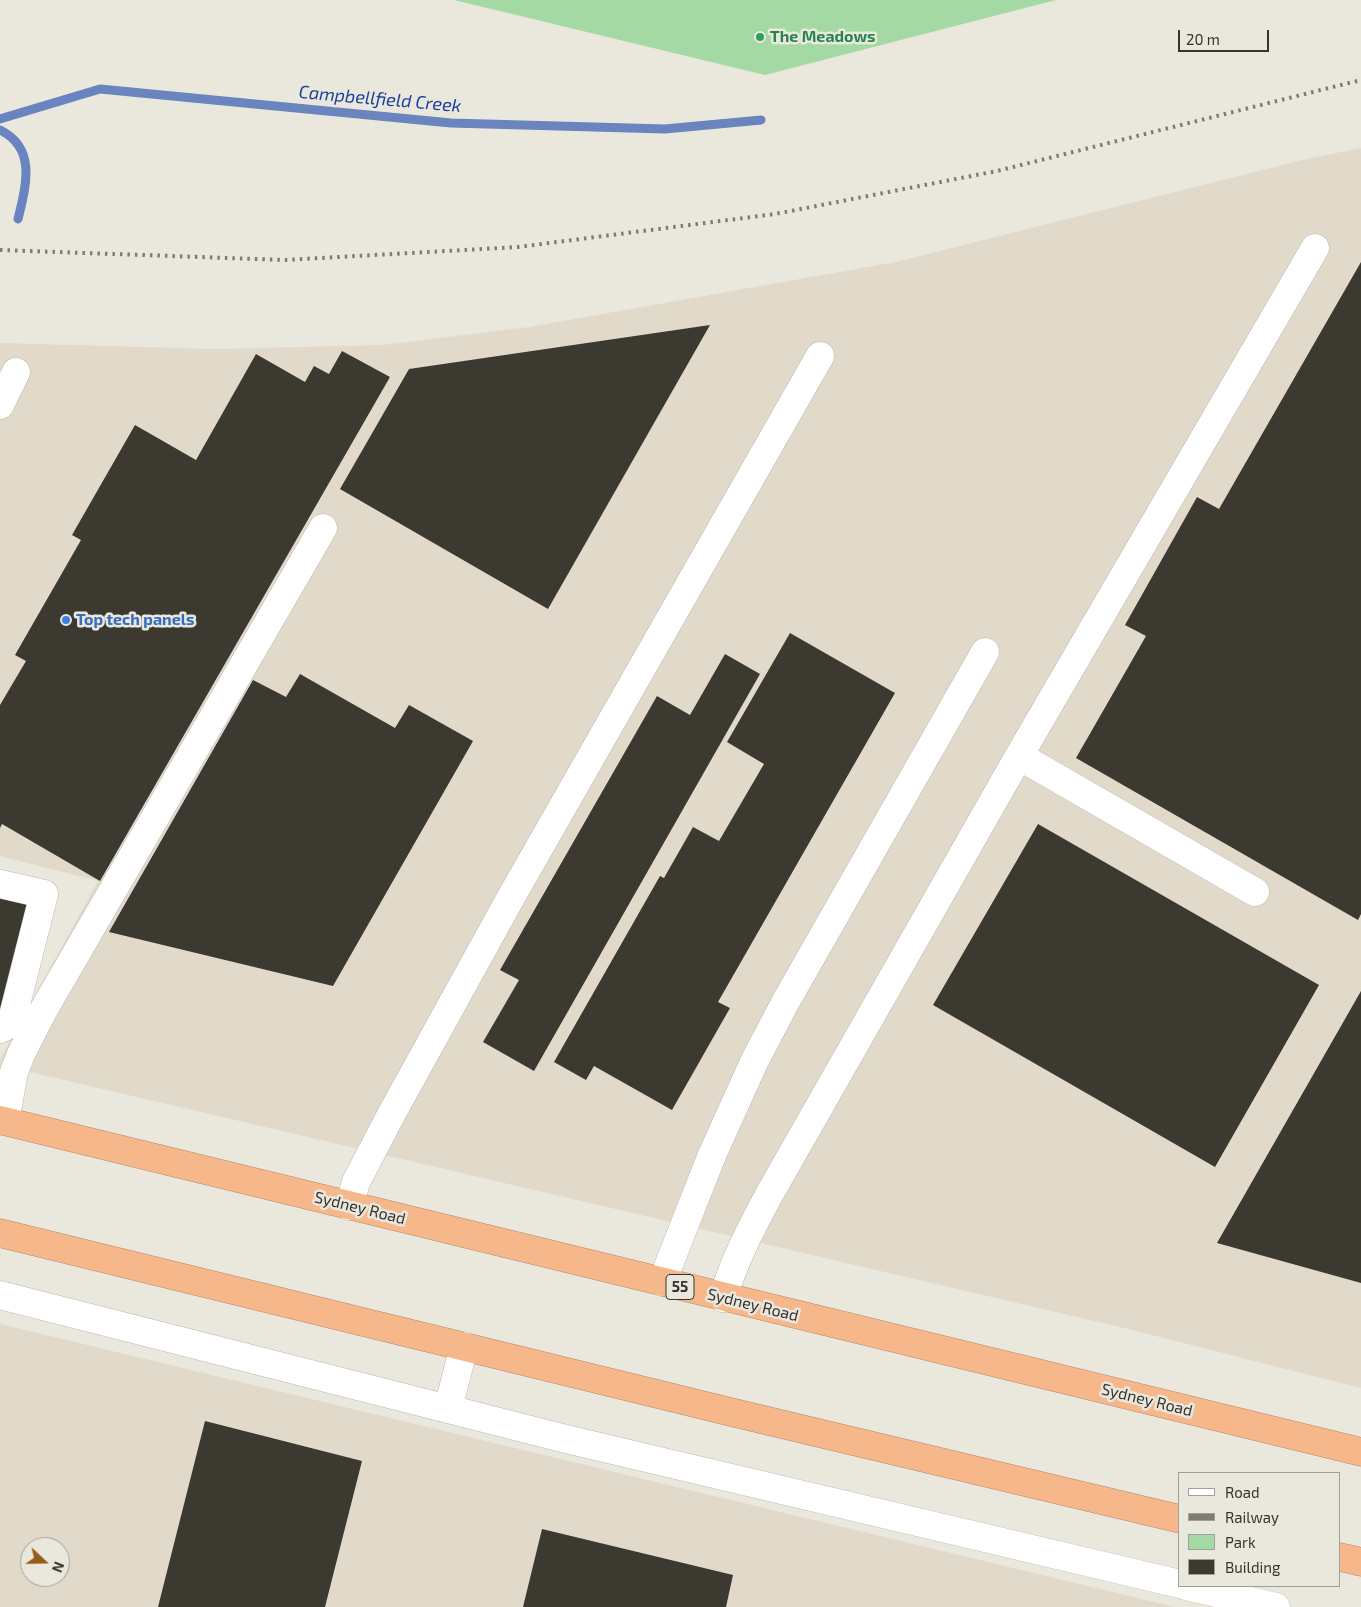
<!DOCTYPE html>
<style>
body{margin:0}
#map{position:relative;width:1361px;height:1607px;overflow:hidden;background:#eae7dd;font-family:"Exo 2",sans-serif}
canvas{display:block}
.legend{position:absolute;left:1178px;top:1472px;width:162px;height:115px;box-sizing:border-box;background:#eae7dd;border:1px solid #a29f98;margin:0;padding:6px 9px;list-style:none;font-size:15px;color:#363431}
.legend li{display:flex;align-items:center;gap:10px;height:25px}
.legend b{width:25px;border:1px solid #a29f98}
.north{position:absolute;left:20px;top:1537px;width:50px;height:50px;box-sizing:border-box;background:#eae7dd;border:1px solid #a29f98;border-radius:50%;rotate:111deg;font-size:14px;font-weight:700;line-height:20px;text-align:center;color:#363431}
.north::after{content:'';display:block;margin:auto;width:18px;height:22px;background:#955c19;clip-path:polygon(50% 0,100% 100%,50% 72%,0 100%)}
.scale{position:absolute;left:1178px;top:30px;width:91px;height:22px;box-sizing:border-box;border:2px solid #363431;border-top:0;padding-left:6px;font-size:15px;line-height:18px;white-space:nowrap;color:#363431;-webkit-text-stroke:4px #eae7dd;paint-order:stroke}
</style>
<div id="map">
<canvas width="1361" height="1607"></canvas>
<ul class="legend">
<li><b style="height:6px;background:#fff"></b>Road</li>
<li><b style="height:6px;background:#7f7c76"></b>Railway</li>
<li><b style="height:14px;background:#a5d9a3"></b>Park</li>
<li><b style="height:14px;background:#3c3931"></b>Building</li>
</ul>
<div class="north">N</div>
<div class="scale">20 m</div>
</div>
<script>
const c = document.querySelector('canvas').getContext('2d');
c.lineJoin = 'round';
function fill(path, color) { c.fillStyle = color; c.fill(path, 'evenodd'); }
function trace(path, color, width, dash) { c.strokeStyle = color; c.lineWidth = width; c.lineCap = dash ? 'butt' : 'round'; c.setLineDash(dash || []); c.stroke(path); }
function drawText(font, color, halo, rows, align = 'center') {
  c.font = font + ' "Exo 2",sans-serif'; c.lineWidth = 5; c.setLineDash([]); c.textBaseline = 'middle'; c.strokeStyle = halo; c.fillStyle = color; for (const [text, x, y, turn = 0] of rows) {
    c.save(); c.translate(x, y); c.rotate((+turn || 0) * Math.PI / 180); c.textAlign = isNaN(turn) ? turn : align; if (halo) c.strokeText(text, 0, 0); c.fillText(text, 0, 0); c.restore();
  }
}
fill(new Path2D(`
 M1361 148V1388L1124 1328 0 1065V1059L98 881 0 856V343L215 349 383 345 529 327 896 262 1302 160Z
 M0 1324 1175 1607H0ZM30 1547H60V1577H30Z`), '#e1daca');
fill(new Path2D(`
 M454 0H1056L765 75Z`), '#a5d9a3');
trace(new Path2D(`
 M0 119 100 89 451 123 665 129 761 120
 M0 130C37 148 26 186 18 219`), '#6984be', 9);
fill(new Path2D(`
 M1361 262V914L1358 920 1076 758 1146 636 1125 625 1197 497 1219 509Z
 M710 325 548 609 340 489 409 369Z
 M342 351 390 377 100 881 2 824 0 828V705L26 661 15 655 81 540 72 535 135 425 196 460 256 354 305 382 314 366 329 374Z
 M790 633 895 693 718 1002 730 1008 672 1110 594 1066 586 1080 554 1062 660 876 664 878 693 827 719 841 764 764 727 742Z
 M725 654 760 674 534 1071 483 1042 519 980 500 970 657 696 690 715Z
 M300 674 395 728 409 705 473 741 333 986 109 932 253 680 286 697Z
 M1038 824 1319 985 1215 1167 933 1005Z
 M0 892 36 901 0 1017Z
 M1361 991V1283L1217 1243Z
 M205 1421 362 1461 325 1607H158Z
 M542 1529 733 1575 726 1607H523Z`), '#3c3931');
const minor = new Path2D(`
 M0 405 16 372
 M1019 756 1255 892
 M0 884 44 894 12 1020 8 1025 0 1029
 M5 1121 14 1072 21 1054 44 1009 323 528
 M349 1206 356 1182 392 1113 510 899 820 356
 M662 1282 712 1155 755 1060 786 1001 985 652
 M0 1295 566 1439 1180 1584
 M723 1298C734 1260 752 1227 770 1193L1019 756 1315 248
 M448 1409 464 1346
 M1186 1586 1276 1607`);
const highway = new Path2D(`
 M0 1120 1361 1452
 M0 1233 739 1414 1180 1519
 M1340 1557 1361 1562`);
trace(minor, '#bbb7ae', 29);
trace(highway, '#b3896b', 29);
trace(minor, '#fff', 28);
trace(highway, '#f6b78a', 28);
trace(new Path2D(`
 M0 250 285 260 518 247 775 214 997 171 1361 80`), '#7f7c76', 4, [2.5, 5]);
for (const [x, y, r, color] of [
 [760,37,5,"#2e9e5b"],
 [66,620,5,"#3f7fe0"]
]) { const dot = new Path2D(); dot.arc(x, y, r, 0, 2 * Math.PI); c.fillStyle = color; c.fill(dot); trace(dot, '#eae7dd', 2); }
for (const [x, y, w] of [
 [680,1287,28]
]) { const box = new Path2D(); box.roundRect(x - w / 2, y - 12.5, w, 25, 4); c.fillStyle = '#eae7dd'; c.fill(box); trace(box, '#363431', 1); }
drawText('bold 15px', '#363431', null, [
 ["55",680,1287]
]);
drawText('bold 16px', '#27864d', '#eae7dd', [
 ["The Meadows",770,37]
], 'left');
drawText('bold 16px', '#366cbe', '#eae7dd', [
 ["Top tech panels",76,620]
], 'left');
drawText('16px', '#363431', '#eae7dd', [
 ["Sydney Road",360,1208,14],
 ["Sydney Road",753,1305,14],
 ["Sydney Road",1147,1400,14]
]);
drawText('italic 18px', '#1a409d', '#eae7dd', [
 ["Campbellfield Creek",380,99,5]
]);
</script>
